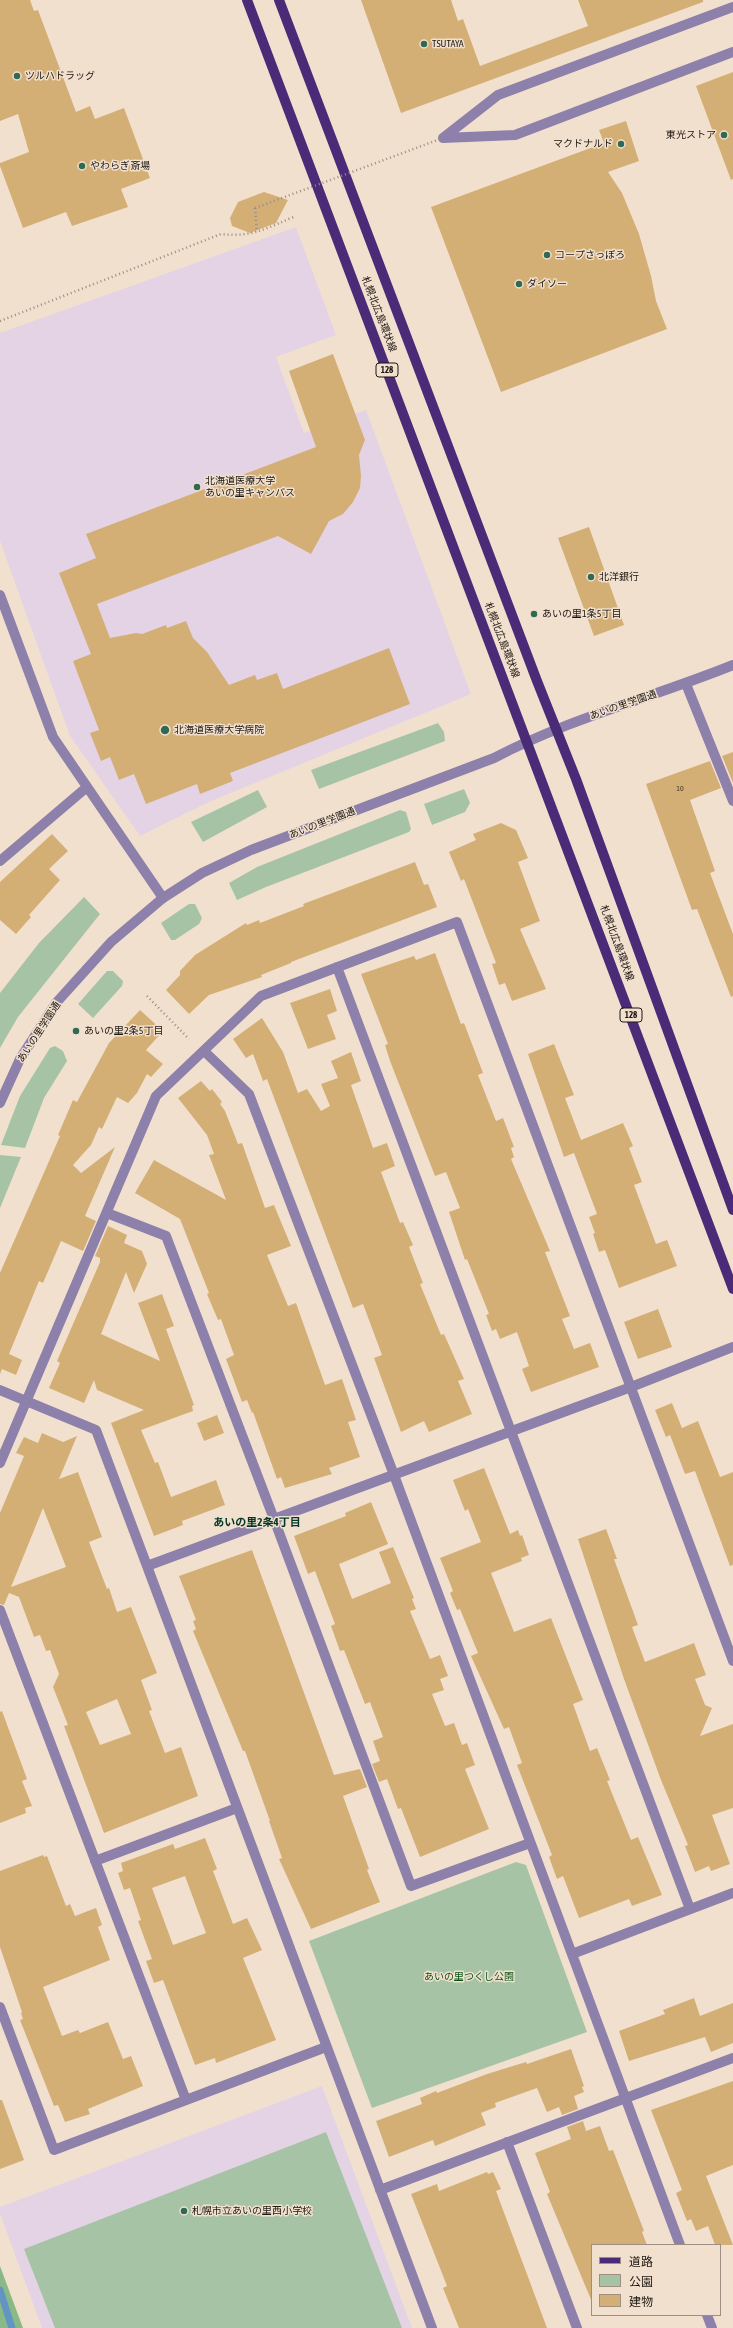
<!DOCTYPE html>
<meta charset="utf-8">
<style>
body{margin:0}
#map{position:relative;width:733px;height:2328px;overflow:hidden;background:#f2e0cf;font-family:"Asap Condensed","Noto Sans JP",sans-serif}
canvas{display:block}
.legend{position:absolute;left:591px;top:2244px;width:130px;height:72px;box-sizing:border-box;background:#f2e0cf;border:1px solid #9d9083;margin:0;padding:5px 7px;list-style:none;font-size:12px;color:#1d1711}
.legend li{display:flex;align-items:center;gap:8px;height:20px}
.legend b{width:20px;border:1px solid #9d9083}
</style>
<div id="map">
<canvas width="733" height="2328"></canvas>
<ul class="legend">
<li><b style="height:5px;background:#4a2b77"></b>道路</li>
<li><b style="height:11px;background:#a6c4a5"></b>公園</li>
<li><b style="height:11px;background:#d4af75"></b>建物</li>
</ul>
</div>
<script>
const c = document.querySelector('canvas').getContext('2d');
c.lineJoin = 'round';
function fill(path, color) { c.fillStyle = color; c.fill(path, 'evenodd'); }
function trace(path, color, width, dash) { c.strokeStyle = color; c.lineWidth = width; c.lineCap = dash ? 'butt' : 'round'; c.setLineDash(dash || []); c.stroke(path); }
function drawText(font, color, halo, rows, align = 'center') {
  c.font = font + ' "Asap Condensed","Noto Sans JP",sans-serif'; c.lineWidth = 3; c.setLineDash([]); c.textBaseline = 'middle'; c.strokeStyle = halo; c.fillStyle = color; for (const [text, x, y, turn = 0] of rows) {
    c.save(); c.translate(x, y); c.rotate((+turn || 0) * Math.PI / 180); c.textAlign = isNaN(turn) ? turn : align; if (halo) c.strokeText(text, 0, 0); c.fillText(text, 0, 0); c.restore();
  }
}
fill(new Path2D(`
 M296 227 336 335 276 357 304 433 366 410 471 694 209 802 140 836 70 736 0 541V333Z
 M322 2086 412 2328H42L0 2214V2207Z`), '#e4d3e5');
fill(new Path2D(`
 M438 723 444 732 445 741 319 789 311 770Z
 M464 789 470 803 465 812 432 825 424 804Z
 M258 790 267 807 203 842 191 822Z
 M400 810 406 812 411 829 409 832 266 887 237 900 229 883 257 867Z
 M84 897 100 914 18 1017 0 1048V993L39 943Z
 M189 904H195L202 918 199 924 175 940H171L161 923Z
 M107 971H113L123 981 122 986 93 1018 78 1004Z
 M55 1046 63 1051 67 1061 44 1098 25 1148 1 1145 20 1096 50 1048Z
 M0 1155 21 1157 0 1208Z
 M516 1862 526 1865 587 2032 372 2108 309 1941Z
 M326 2132 402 2328H55L24 2249Z`), '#a6c4a5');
fill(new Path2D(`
 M0 2266 23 2328H0Z`), '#89b987');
trace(new Path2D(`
 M0 2290 12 2328`), '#6295c2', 7);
fill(new Path2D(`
 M0 0H30L34 11 38 10 76 112 90 106 95 119 124 108 150 178 121 189 128 207 72 226 66 212 23 228 0 166V163L29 152 18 114 0 121Z
 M361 0H451L458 21 463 19 480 66 588 26 578 0H703V2L401 113Z
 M733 72V179L731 180 696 86Z
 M626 121 639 161 608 172 622 193 639 234 651 276 656 301 667 329 501 392 431 207 604 143 599 130Z
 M264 192 288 200 276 223 250 233 232 226 230 218 238 202Z
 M333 354 365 440 359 455 361 476 360 488 353 502 343 514 329 521 311 554 278 536 97 604 110 638 136 633 142 634 166 625 167 628 186 621 193 638 207 652 229 685 255 675 257 680 277 673 283 689 389 648 410 704 230 773 233 781 200 794 197 784 146 804 134 774 119 780 110 757 101 761 90 733 99 730 73 661 91 654 59 573 96 558 86 534 316 447 289 371Z
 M589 527 624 625 594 636 558 538Z
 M733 752V783L722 756Z
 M710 761 721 788 690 800 715 871 710 873 733 934V996L731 997 697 909 692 910 646 784Z
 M501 823 516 830 528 858 518 862 540 921 520 929 546 989 512 1001 505 983 499 985 492 964 496 963 464 879 461 881 449 852 476 840 473 834Z
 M52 834 68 851 49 869 60 880 29 915 31 917 16 934 0 920V882Z
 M415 862 424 885 428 884 437 907 291 962V963L261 975 262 977 209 995 189 1014 166 990 180 975V971L195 955 246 923 247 925 259 920 260 923 304 906 303 904Z
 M435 953 461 1024 464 1023 483 1073 478 1075 496 1121 503 1118 514 1147 511 1148 514 1157 511 1159 550 1251 545 1252 570 1316 562 1319 574 1349 590 1343 599 1367 531 1392 522 1369 529 1366 517 1332 500 1339 496 1329 492 1331 486 1315 489 1314 467 1259 465 1260 449 1212 460 1208 446 1172 435 1176 390 1061 385 1045 388 1044 361 974 414 956 416 960Z
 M330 989 337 1011 327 1015 336 1039 308 1049 290 1003Z
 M140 1010 163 1031 146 1050 163 1064 151 1077 147 1074 137 1093 128 1103 117 1097 102 1129 99 1127 91 1145 73 1165 81 1173 115 1147 85 1216 96 1221 83 1251 61 1241 43 1283 39 1281 9 1354 22 1360 16 1375 2 1369 0 1374V1273L60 1136 58 1135 73 1100 77 1102 109 1043Z
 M262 1018 283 1052 298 1093 307 1089 321 1111 330 1106 321 1084 338 1078 331 1061 351 1052 361 1081 351 1085 373 1148 387 1143 395 1166 381 1172 400 1223 403 1222 413 1245 409 1247 423 1283 420 1284 441 1335 444 1334 464 1379 458 1381 472 1414 429 1432 424 1421 401 1432 374 1358 382 1355 363 1304 353 1308 267 1079 263 1081 253 1054 246 1058 233 1039Z
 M554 1044 574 1095 565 1098 581 1140 623 1123 633 1146 629 1148 642 1182 634 1185 656 1244 667 1240 677 1266 619 1288 605 1250 599 1252 593 1234 595 1233 589 1217 597 1214 574 1153 564 1157 528 1054Z
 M201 1081 210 1091 212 1089 222 1102 220 1104 225 1111 238 1144 242 1143 265 1208 274 1205 291 1246 267 1255 288 1306 296 1303 325 1385 342 1379 356 1420 348 1422 360 1457 329 1468 332 1474 285 1488 281 1477 277 1479 253 1412 252 1413 247 1400 242 1402 226 1359 234 1355 221 1319 218 1320 207 1294 209 1293 180 1219 135 1193 154 1160 226 1200 209 1155 214 1154 207 1135 178 1098Z
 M108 1226 127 1235 124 1243 142 1251 147 1264 134 1293 126 1272 101 1334 160 1361 138 1303 162 1294 174 1326 166 1329 194 1405 192 1406 193 1411 141 1430 155 1463 158 1462 171 1497 216 1480 225 1505 182 1521 183 1525 154 1536 111 1423 144 1410 97 1390 94 1380 84 1403 49 1388 60 1363 57 1361 100 1262V1258L95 1256Z
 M658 1309 672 1347 638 1359 624 1322Z
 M672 1403 682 1428 698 1421 720 1477 733 1472V1565L730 1566 695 1471 685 1474 670 1435 666 1437 655 1410Z
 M217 1415 224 1433 204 1441 197 1423Z
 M42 1433 63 1442 77 1436 59 1479 78 1472 102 1537 89 1542 107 1589 109 1588 117 1612 131 1607 157 1673 141 1680 152 1710 149 1711 165 1753 181 1747 198 1796 104 1833 64 1726 68 1725 53 1687 59 1674 50 1650 46 1651 40 1635 34 1637 19 1597 9 1593 4 1605 0 1604V1513L24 1456 16 1453 24 1437 38 1443ZM43 1508 66 1567 11 1587ZM117 1699 131 1734 100 1745 86 1712Z
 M484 1468 510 1534 518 1530 520 1536 522 1535 529 1555 521 1558 522 1561 491 1573 514 1632 551 1618 583 1700 573 1704 590 1751 597 1748 610 1780 607 1781 631 1840 638 1837 662 1895 632 1906 629 1899 579 1918 563 1876 557 1879 549 1857 552 1855 517 1765 522 1763 509 1727 504 1729 471 1656 478 1653 460 1609 457 1610 450 1593 453 1591 440 1558 481 1542 468 1509 465 1511 453 1480Z
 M371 1502 388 1544 339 1564 352 1599 391 1583 379 1552 393 1547 414 1598 412 1599 416 1609 410 1611 430 1659 440 1655 448 1676 440 1679 444 1690 432 1694 445 1726 454 1723 462 1745 467 1743 475 1765 465 1769 489 1829 420 1857 401 1808 398 1809 387 1779 379 1782 372 1764 380 1761 373 1741 383 1737 370 1702 365 1704 344 1650 340 1651 331 1626 335 1624 315 1571 308 1574 294 1536 346 1516 345 1513Z
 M606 1529 617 1559H614L638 1625 632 1627 645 1662 694 1643 706 1675 695 1679 705 1705 712 1708 700 1736 733 1724V1808L712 1815 730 1864 711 1871 709 1866 695 1872 685 1846 688 1845 661 1780 624 1679 578 1539Z
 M252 1550 334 1775 360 1769 367 1787 343 1796 369 1869 367 1870 380 1902 311 1929 279 1859 282 1858 269 1821H270L245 1751H243L193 1631 196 1629 193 1621 196 1620 179 1576Z
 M2 1711 27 1779 22 1781 32 1806 25 1808 26 1813 0 1823V1712Z
 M205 1838 217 1869 213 1871 233 1924 247 1918 262 1950 243 1958 276 2040 216 2063 215 2058 195 2065 163 1980 154 1983 146 1961 152 1959 138 1921 141 1920 130 1888 124 1890 118 1873 123 1871 121 1863 173 1844 175 1849ZM185 1876 206 1933 173 1945 152 1888Z
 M43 1855 44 1857 47 1856 66 1906 70 1904 75 1916 96 1908 102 1925 98 1927 110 1960 43 1987 62 2036 78 2030 80 2033 108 2022 123 2059 131 2056 143 2086 88 2109 90 2114 65 2122 58 2105 54 2106 20 2020 23 2019 21 2013 22 2012 0 1947V1871Z
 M694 1998 700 2016 733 2003V2043L711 2052 705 2037 629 2061 619 2031 665 2014 663 2010Z
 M571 2049 584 2086 582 2087 584 2092 574 2096 578 2109 562 2115 559 2107 547 2112 537 2088 495 2103 496 2107 481 2113 486 2125 435 2146 433 2140 389 2157 376 2121 422 2104 420 2098 436 2091 437 2093 487 2074 526 2062 527 2064Z
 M733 2081V2165L706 2176 733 2245H715L708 2226 696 2231 691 2219 687 2221 685 2216 676 2193 682 2190 651 2110Z
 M0 2100H2L24 2160 0 2169Z
 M583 2121 586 2131 600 2126 609 2151 613 2150 644 2231 642 2232 647 2245H592V2302L547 2194 550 2192 535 2153 571 2139 567 2127Z
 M487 2172 488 2174 493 2172 501 2189 496 2191 547 2328H459L443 2288 447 2286 411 2194 437 2184 439 2191Z`), '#d4af75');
trace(new Path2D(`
 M255 208 257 232
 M0 321 221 234C252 238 269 227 296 216
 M147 996 189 1039`), '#988b7f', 2.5, [1, 3]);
trace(new Path2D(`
 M443 138 498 95 733 7
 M443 138 515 135 733 52`), '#8d80ab', 10);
trace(new Path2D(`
 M0 595 53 737 163 898
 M686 684 733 801
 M0 861 87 787
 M337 967 690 1909
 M204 1051 249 1094 394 1475 680 2245
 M107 1213 166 1236 274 1519 411 1886 530 1843
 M0 1390 96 1430 147 1566
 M0 1463 156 1096 261 996 457 922 733 1661
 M0 1610 186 2100
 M95 1861 237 1808
 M572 1954 733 1893
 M0 2007 54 2150 326 2047
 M507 2142 577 2328
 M380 2190 733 2058
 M707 2315 712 2328
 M432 2328 147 1566 631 1387 733 1347`), '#8d80ab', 10);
trace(new Path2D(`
 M0 1103 20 1059 56 1003 111 942 163 898 202 873 251 850 494 758C570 718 654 697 733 665`), '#8d80ab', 10);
trace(new Path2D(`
 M247 0 733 1289
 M279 0 537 681 576 779 733 1210`), '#4a2b77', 10);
trace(new Path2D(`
 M255 208 443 138`), '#988b7f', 2.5, [1, 3]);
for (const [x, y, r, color] of [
 [424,44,4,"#306a53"],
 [17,76,4,"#306a53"],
 [724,135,4,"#306a53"],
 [621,144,4,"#306a53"],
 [82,166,4,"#306a53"],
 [547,255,4,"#306a53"],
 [519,284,4,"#306a53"],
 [197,487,4,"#306a53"],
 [591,577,4,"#306a53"],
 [534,614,4,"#306a53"],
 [165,730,5,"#306a53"],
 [76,1031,4,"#306a53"],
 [184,2211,4,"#306a53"]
]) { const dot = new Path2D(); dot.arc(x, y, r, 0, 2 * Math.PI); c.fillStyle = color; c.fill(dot); trace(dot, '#f2e0cf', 1.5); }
drawText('8px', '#4b3d2a', null, [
 ["10",680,788]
]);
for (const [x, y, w] of [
 [387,370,22],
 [631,1015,22]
]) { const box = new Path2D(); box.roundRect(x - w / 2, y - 7, w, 14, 3); c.fillStyle = '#f2e0cf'; c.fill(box); trace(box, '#1d1711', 1); }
drawText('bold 9px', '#1d1711', null, [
 ["128",387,370],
 ["128",631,1015]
]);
drawText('10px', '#1d1711', '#f2e0cf', [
 ["TSUTAYA",432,44],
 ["ツルハドラッグ",25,76],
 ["東光ストア",716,135,"right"],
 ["マクドナルド",613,144,"right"],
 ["やわらぎ斎場",90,166],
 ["コープさっぽろ",555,255],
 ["ダイソー",527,284],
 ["北海道医療大学",205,481],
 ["あいの里キャンパス",205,493],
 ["北洋銀行",599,577],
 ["あいの里1条5丁目",542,614],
 ["北海道医療大学病院",174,730],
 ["あいの里2条5丁目",84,1031],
 ["札幌市立あいの里西小学校",192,2211]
], 'left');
drawText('10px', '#1d1711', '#f2e0cf', [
 ["札幌北広島環状線",379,314,69],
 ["札幌北広島環状線",502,640,69],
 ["あいの里学園通",623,705,-19],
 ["あいの里学園通",322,823,-21],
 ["札幌北広島環状線",617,943,70],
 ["あいの里学園通",39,1032,-57]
]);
drawText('10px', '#0a5212', '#f2e0cf', [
 ["あいの里つくし公園",469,1977]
]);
drawText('bold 11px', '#033625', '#f2e0cf', [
 ["あいの里2条4丁目",257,1523]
]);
</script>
